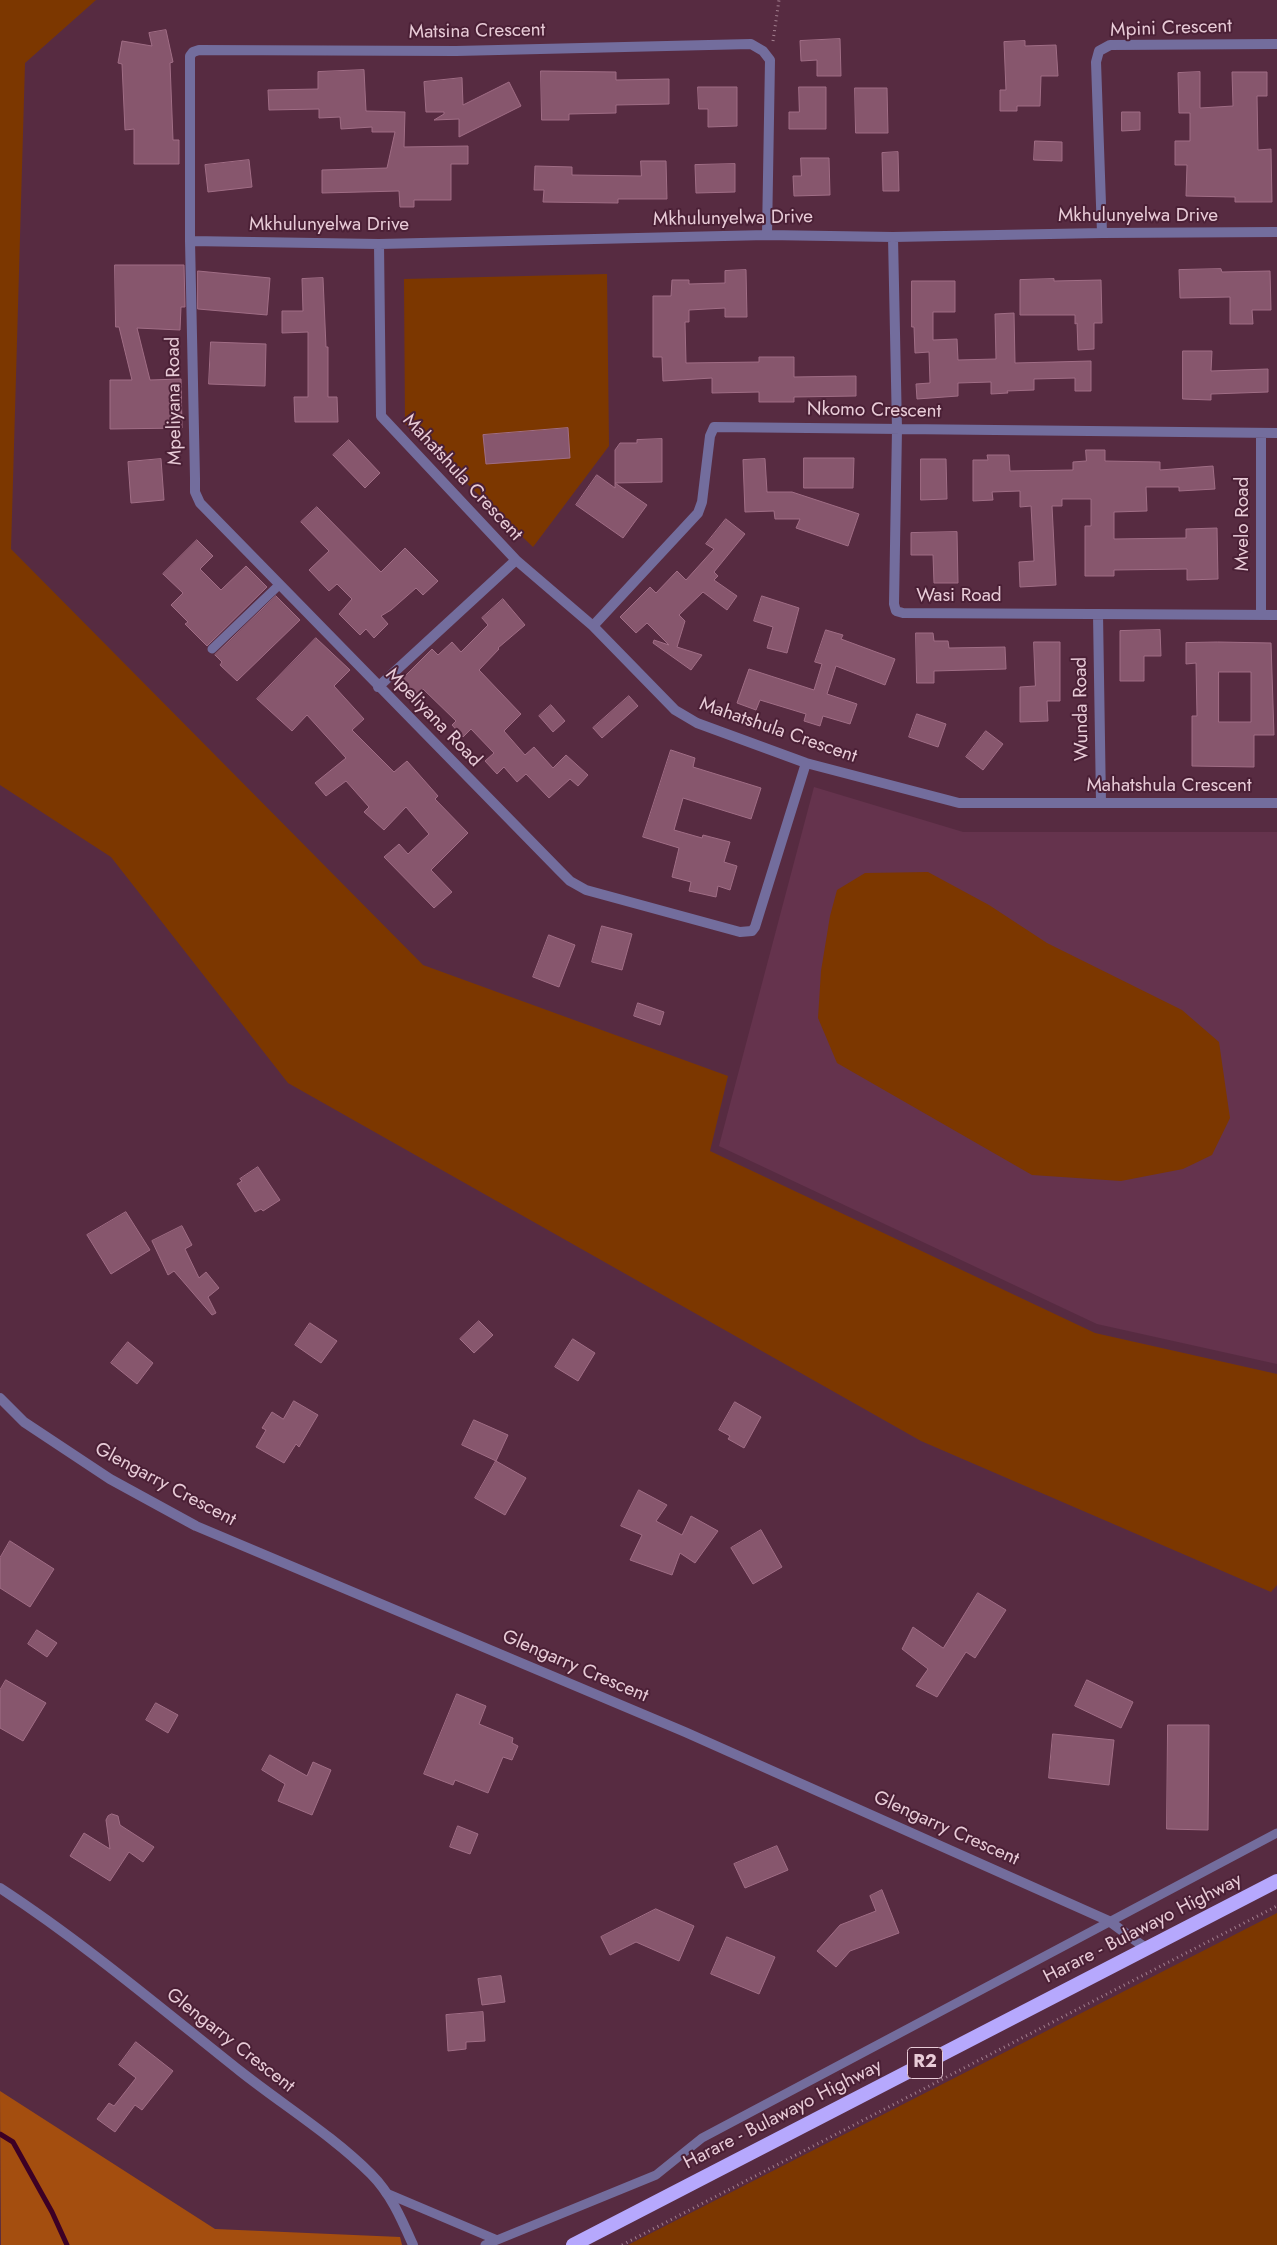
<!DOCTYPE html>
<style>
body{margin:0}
canvas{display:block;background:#572b41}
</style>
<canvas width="1277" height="2245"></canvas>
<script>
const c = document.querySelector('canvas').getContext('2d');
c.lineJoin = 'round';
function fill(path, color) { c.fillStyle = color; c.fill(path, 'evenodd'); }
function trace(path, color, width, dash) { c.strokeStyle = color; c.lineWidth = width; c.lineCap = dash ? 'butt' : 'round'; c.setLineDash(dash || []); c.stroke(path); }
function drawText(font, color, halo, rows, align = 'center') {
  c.font = font + ' Jost,sans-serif'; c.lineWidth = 4; c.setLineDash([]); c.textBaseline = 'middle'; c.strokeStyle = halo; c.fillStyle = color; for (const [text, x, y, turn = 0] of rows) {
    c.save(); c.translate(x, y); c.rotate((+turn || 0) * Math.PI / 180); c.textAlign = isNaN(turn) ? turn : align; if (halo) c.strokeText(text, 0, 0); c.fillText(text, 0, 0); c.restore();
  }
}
fill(new Path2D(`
 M814 787 963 832H1277V1364L1097 1324 719 1146Z`), '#65334d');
fill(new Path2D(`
 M0 0H96L25 63 11 549 423 965 728 1076 710 1151 1095 1333 1277 1374V1585L1271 1592 921 1441 288 1083 111 857 0 785Z
 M607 274 609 446 533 547 405 424 404 279Z
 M928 872 989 905 1047 943 1182 1010 1219 1042 1230 1118 1212 1155 1183 1169 1121 1181 1032 1175 837 1063 818 1018 821 971 830 916 837 890 865 873Z
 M1277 1913V2245H628Z`), '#7c3700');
fill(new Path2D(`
 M0 2091 215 2229 400 2237 402 2245H1Z`), '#a44e0f');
trace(new Path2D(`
 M0 2134 13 2142 52 2212 67 2245`), '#3d0025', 5);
const building = new Path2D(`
 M166 30 173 62 170 63 173 140H179V164H134V129L125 130 122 64 118 63 122 41 152 46 149 33Z
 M840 39 841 76H817V60L801 61 800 41Z
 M1025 41V46L1056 45 1058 76H1041L1040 106H1017V111H1000V90H1006L1004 42Z
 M364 70 366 111 405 112 404 147 468 146V164H451V200H414V207H400L399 191 322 193V170L387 168 395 132H372V127L341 129 340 117 319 118V109L269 110 268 90 318 89V72Z
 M541 71 616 72V80L669 79V104L616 105V113L569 114V120H542Z
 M1200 72V108L1233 106 1232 72H1267V96H1257L1258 150 1271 149 1272 202H1235V197L1186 196 1187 165H1175V141H1190V113H1179L1178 73Z
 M462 78 463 105 509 82 521 106 459 137V119L434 120 444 114V112H426L424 82Z
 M698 87H737V126L708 127V109H699Z
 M799 87H826V129H789V112H799Z
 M855 88H887L888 133H856Z
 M1122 112H1140V130L1122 131Z
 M1035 141 1062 142V161L1034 160Z
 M898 152 899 191H883L882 153Z
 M801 158H829L830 195 794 196 793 176H801Z
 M249 160 252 187 208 192 205 165Z
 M641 161H666L667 199H618V203L543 202 544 190H534L535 166 572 167V175L641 176Z
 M735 164V192L696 193 695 165Z
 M115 265H184L185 307H181L180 330 137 328 150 380 181 379 182 428 110 429V380H132L119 327H116Z
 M1221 269 1222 272 1270 271 1271 310H1252L1253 324H1230V297L1180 298 1179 270Z
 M746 270 747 317H725V308L689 310V322H685L686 363 759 362V357H794V377L856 376V396L794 397V402H759V392L712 393V378L663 381 662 357H653V296H671L672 280H689V284L725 283V271Z
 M198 271 270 278 267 315 198 309Z
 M323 278 326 347H328V397H337L338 422H295L294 397H308V332L282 333V311H303L302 279Z
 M1054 279V281L1101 280 1102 323H1094V349L1078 350 1077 323 1075 324V315H1020V280Z
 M912 281H955V312H933V340L957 339 958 360 996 359 995 314 1014 313 1015 363 1091 361V391H1075V378L1034 379V390L1007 391 1008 393 991 394V382L958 383V396L917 399 916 384 930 383 929 352 915 353 914 327H912Z
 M211 342 266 344 265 386 209 384Z
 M1183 351H1212L1211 371 1268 369V392L1211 394V400L1183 399Z
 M568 428 570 458 486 464 483 435Z
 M662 439V482L615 483V450L620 443H637V440Z
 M349 440 380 473 365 488 333 455Z
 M1086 450H1105V461L1160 462V470L1213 466 1215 489 1179 491V487H1146L1147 511 1114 512V539L1186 538V529L1217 528 1218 579 1187 580V569L1114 570V576H1085V526H1091V499H1062V506H1052L1056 585 1020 587 1019 562 1034 561 1031 506 1020 507V491L992 492 993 500 973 501V460H988L987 455H1009L1010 471 1073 470V462L1086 461Z
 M804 458H854L853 488H804Z
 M161 459 164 500 131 503 128 462Z
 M765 459 767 492H792L859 514 848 546 796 528 800 519H775L774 511 745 512 743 460Z
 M921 459H946L947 499 921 500Z
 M597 475 615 488V483L647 505 623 538 576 505Z
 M317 507 381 572 405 548 438 581 423 595 416 588 391 610 381 616 388 624 374 638 366 629 360 635 339 614 352 599 337 584 329 591 309 570 329 551 301 522Z
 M726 519 745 534 714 572 718 576 714 580 737 596 727 610 703 592 679 615 685 621 677 647 702 655 691 670 653 643 654 640 669 645 647 623 636 633 620 617 650 587 656 593 677 571 686 580 714 549 706 544Z
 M957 532 958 583H934L933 555H911V533Z
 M197 540 213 556 200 569 221 590 246 566 267 587 207 646 185 624 188 622 171 605 183 593 163 574Z
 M276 596 300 620 237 681 220 665 222 662 215 655Z
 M762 596 799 608 787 653 767 648 773 627 754 621Z
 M503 599 525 625 498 648 499 649 479 670 521 714 504 731 525 755 534 747 553 768 566 755 588 775 578 786 570 779 549 798 526 774 517 782 504 767 497 774 485 761 494 753 471 729 463 737 452 725 456 721 423 689 417 695 401 680 432 649 438 655 452 642 461 652 488 625 482 618Z
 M826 630 843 635 841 639 895 659 885 685 836 666 827 694 857 704 850 724 823 716 820 726 804 721 806 714 760 700 756 710 737 703 749 669 814 690 822 664 815 662Z
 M1160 630 1161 656H1144V681H1120V631Z
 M916 633H933L934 641H948L949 648 1005 647 1006 669 934 671V683H917Z
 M316 638 350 670 334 686 364 719 352 730 394 772 407 761 438 796 435 799 468 833 431 870 452 892 434 908 384 857 399 844 408 854 429 834 406 807 384 830 364 812 369 807 346 781 326 796 315 783 346 758 307 715 292 731 257 699Z
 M1034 642H1060V701H1047L1048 721 1020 722V687L1035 686Z
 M1218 642 1271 643 1274 735H1254V767L1192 766V716H1197L1196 663 1186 664V643ZM1219 672H1251V722H1219Z
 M629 696 638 706 602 738 593 728Z
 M551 705 565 721 553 732 539 716Z
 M917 714 946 724 938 747 909 737Z
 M986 731 1003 744 983 770 966 757Z
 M671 750 695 758 693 767 761 788 751 819 683 798 674 830 702 838 703 835 730 842 724 862 737 866 730 890 718 886 716 897 689 891 691 882 672 877 679 848 643 837Z
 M602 926 632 934 622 970 592 962Z
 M549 935 575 945 559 987 533 977Z
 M638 1003 664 1012 660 1025 634 1016Z
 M258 1167 280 1200 263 1211 261 1209 255 1212 237 1184 242 1181 240 1179Z
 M126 1212 150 1250 111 1274 87 1235Z
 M182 1226 192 1245 185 1249 199 1278 206 1272 219 1288 208 1297 216 1313 212 1315 174 1271 168 1275 152 1241Z
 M479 1321 493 1335 474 1353 460 1339Z
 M310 1323 337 1341 321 1363 295 1345Z
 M573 1339 595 1353 578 1381 555 1367Z
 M128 1342 153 1363 137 1384 111 1363Z
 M294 1401 318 1415 299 1447 296 1444 284 1463 256 1447 266 1430 262 1428 272 1412 283 1419Z
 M735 1402 761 1417 744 1448 728 1439 730 1436 719 1430Z
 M474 1420 508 1435 496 1461 462 1445Z
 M496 1461 526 1478 505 1515 475 1498Z
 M639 1490 667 1505 656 1521 682 1535 691 1516 718 1531 695 1563 680 1553 672 1575 630 1560 642 1535 621 1526Z
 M761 1530 782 1567 753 1584 731 1548Z
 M10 1541 54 1569 30 1607 0 1588V1558Z
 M978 1593 1006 1610 975 1658 966 1652 937 1697 916 1686 928 1669 902 1649 913 1627 943 1648Z
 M37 1630 57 1643 47 1657 28 1644Z
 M6 1680 46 1703 23 1741 0 1728V1690Z
 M1087 1680 1133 1702 1121 1728 1075 1706Z
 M457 1694 486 1706 479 1724 513 1738 512 1743 518 1746 512 1760 503 1757 488 1793 455 1780 453 1785 424 1774Z
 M156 1703 178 1715 168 1733 146 1720Z
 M1168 1725H1209L1208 1830 1167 1829Z
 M1053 1734 1114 1740 1109 1785 1049 1778Z
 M270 1755 307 1776 313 1762 331 1770 312 1815 278 1801 285 1784 262 1770Z
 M112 1814 118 1816 120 1825 154 1847 143 1862 129 1852 110 1881 70 1856 84 1833 110 1849 106 1820 108 1816Z
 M458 1826 478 1834 470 1854 450 1847Z
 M777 1846 788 1870 745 1888 734 1864Z
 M882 1890 899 1933 850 1951 836 1967 817 1951 840 1925 876 1911 870 1896Z
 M656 1909 694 1926 679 1961 636 1942 610 1955 601 1937Z
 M727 1937 775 1957 759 1994 711 1974Z
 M501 1976 505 2002 482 2005 478 1979Z
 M483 2012 485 2041 466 2042V2049L448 2051 446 2015Z
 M136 2042 173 2071 142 2110 135 2105 115 2132 97 2119 109 2103 114 2106 136 2078 119 2065Z`);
fill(building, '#87566d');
trace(building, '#a06d85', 1);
trace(new Path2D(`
 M773 41 779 0
 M622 2245 1277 1906`), '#a37f8f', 3, [1, 4]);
trace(new Path2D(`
 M212 649 279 585
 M386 2193 497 2240
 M485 2245 656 2175 702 2138 1277 1833`), '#736d9d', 9);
trace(new Path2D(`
 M1102 233 1096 62 1099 51 1110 45 1277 44
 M767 235 770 60 763 51 751 44 456 51 199 50 193 52 190 56V241L195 478V492L200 503 560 871 570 881 586 890 740 932 752 931 755 927 806 763
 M893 237 897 429 894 604 896 611 903 613 1277 615
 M190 241 379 244 767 235 893 237 1102 233 1277 232
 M379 244 381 416 516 560 593 626 675 710 697 723 806 763 959 803H1277
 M1098 614 1101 803
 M1261 614V433
 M593 626 698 513 702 502 710 436 714 427 1277 433
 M378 687 516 560
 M0 1398 24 1422 110 1479 196 1526 685 1732 1109 1921 1147 1949
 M0 1888C84 1943 162 2009 240 2071 283 2105 333 2136 371 2174 391 2194 402 2220 413 2245`), '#736d9d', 10);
trace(new Path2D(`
 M573 2245 1277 1881`), '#b6a8fd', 14);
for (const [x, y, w] of [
 [925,2063,35]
]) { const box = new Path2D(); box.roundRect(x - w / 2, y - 15.5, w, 31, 4); c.fillStyle = '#4b2036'; c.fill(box); trace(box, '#e8cbd7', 1); }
drawText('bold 18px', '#e8cbd7', null, [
 ["R2",925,2063]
]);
drawText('19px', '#e8cbd7', '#4b2036', [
 ["Mpini Crescent",1171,29,-2],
 ["Matsina Crescent",477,32,-1],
 ["Mkhulunyelwa Drive",1138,216],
 ["Mkhulunyelwa Drive",733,219,-1],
 ["Mkhulunyelwa Drive",329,225],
 ["Mpeliyana Road",175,401,-91],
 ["Nkomo Crescent",874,411,1],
 ["Mahatshula Crescent",462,478,47],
 ["Mvelo Road",1243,524,-90],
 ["Wasi Road",959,596],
 ["Wunda Road",1082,709,-91],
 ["Mpeliyana Road",433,718,46],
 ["Mahatshula Crescent",778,731,19],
 ["Mahatshula Crescent",1169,786],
 ["Glengarry Crescent",165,1485,28],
 ["Glengarry Crescent",575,1667,23],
 ["Glengarry Crescent",946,1829,24],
 ["Harare - Bulawayo Highway",1143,1929,-27],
 ["Glengarry Crescent",230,2041,38],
 ["Harare - Bulawayo Highway",783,2115,-27]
]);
</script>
